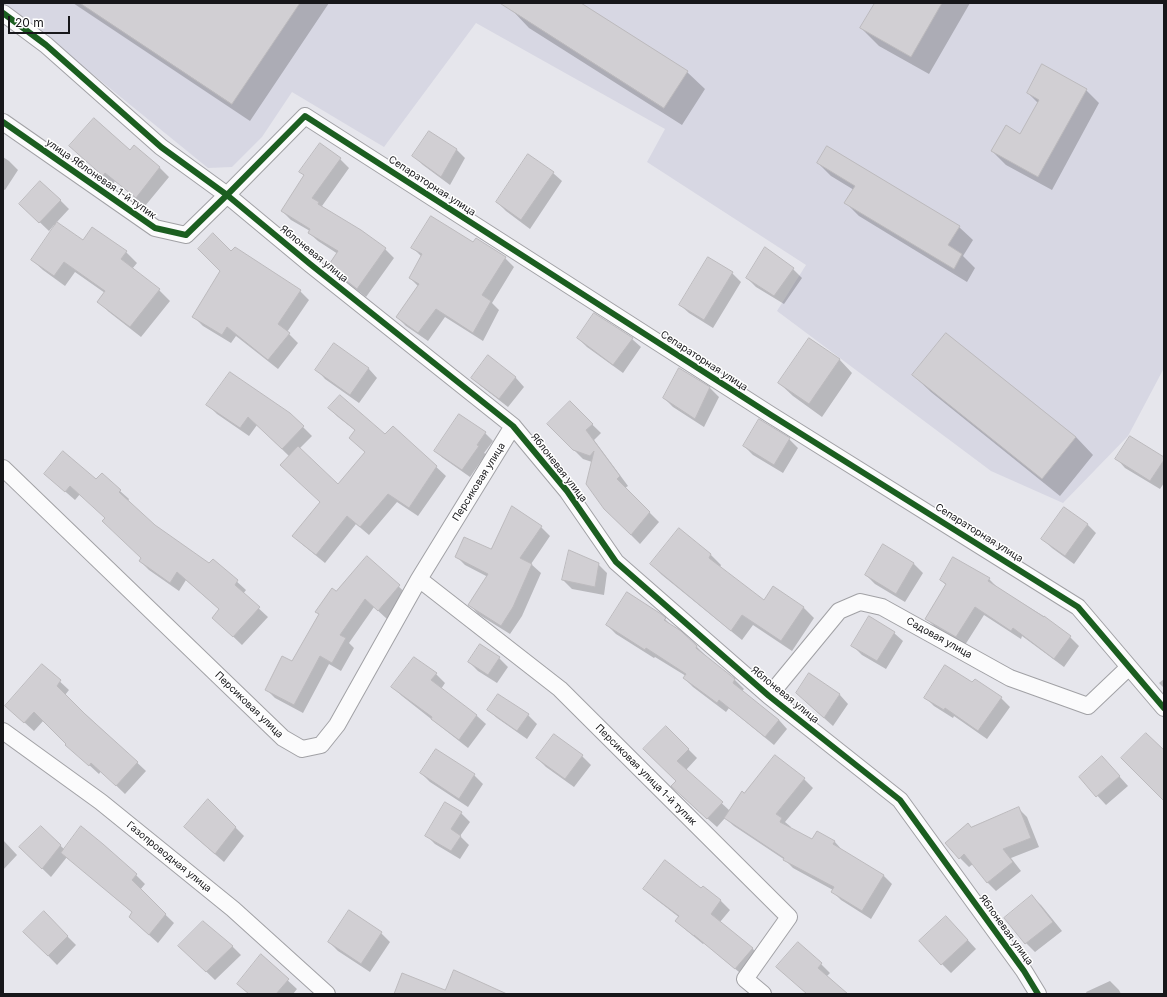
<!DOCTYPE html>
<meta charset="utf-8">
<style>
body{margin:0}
#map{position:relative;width:1167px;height:997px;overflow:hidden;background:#e6e6ec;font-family:Inter,sans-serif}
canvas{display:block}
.frame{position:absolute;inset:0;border:4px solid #17171a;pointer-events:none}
.scale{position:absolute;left:8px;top:16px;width:62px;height:18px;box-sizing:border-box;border:2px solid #17171a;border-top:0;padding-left:5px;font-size:12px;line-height:14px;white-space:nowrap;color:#17171a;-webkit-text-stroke:3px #fff;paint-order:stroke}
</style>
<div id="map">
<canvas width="1167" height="997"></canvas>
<div class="frame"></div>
<div class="scale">20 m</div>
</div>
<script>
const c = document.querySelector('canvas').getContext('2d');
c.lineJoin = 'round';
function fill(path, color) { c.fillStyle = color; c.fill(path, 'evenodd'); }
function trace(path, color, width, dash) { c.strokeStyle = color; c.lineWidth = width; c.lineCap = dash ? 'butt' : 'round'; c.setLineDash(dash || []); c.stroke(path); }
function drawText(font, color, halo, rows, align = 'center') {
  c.font = font + ' Inter,sans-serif'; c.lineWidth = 3; c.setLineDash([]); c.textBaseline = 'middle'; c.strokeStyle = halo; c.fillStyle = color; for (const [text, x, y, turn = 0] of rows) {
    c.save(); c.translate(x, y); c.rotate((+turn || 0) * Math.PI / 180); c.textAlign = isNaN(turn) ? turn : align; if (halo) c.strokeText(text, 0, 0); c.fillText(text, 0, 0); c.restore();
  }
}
fill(new Path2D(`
 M5 3H1164V368L1128 436 1063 503 991 471 777 311 806 265 647 162 665 129 476 23 384 147 292 92 262 137 232 167 208 168Z`), '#d7d7e3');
fill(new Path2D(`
 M73 3H329L250 121Z
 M516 3H580L687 72 705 89 682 125 529 28 512 10Z
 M876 3H970L929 74 879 46 861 28Z
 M1086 90 1099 103 1052 190 1006 165 992 151 1021 135 1038 103 1028 93Z
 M320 145 340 159 349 168 322 206 325 209 361 232 385 249 394 258 366 297 338 275 329 266 338 254 318 241 309 233 310 231 291 220 282 211 305 176 301 172Z
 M70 146 130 152 134 147 160 168 169 177 145 206 115 181 113 184Z
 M456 149 465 158 450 185 423 165 414 156Z
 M3 157 9 161 18 170 5 190 3 189Z
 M818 163 959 227 973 240 963 256 975 268 967 282 859 216 846 203 854 190 831 176Z
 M553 173 562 181 530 229 506 211 497 202Z
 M60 200 69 209 56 223 83 242 126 252 137 263 132 269 159 290 170 301 141 337 109 312 98 301 105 293 75 272 65 286 43 270 32 260 55 226 54 225 49 231 29 212Z
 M474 244 505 258 514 267 492 303 499 310 483 341 445 317 428 341 406 326 397 317 419 287 410 278 422 257 412 247Z
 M231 252 300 291 309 300 287 332 298 343 278 369 236 336 231 343 203 326 194 317 221 271Z
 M709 259 732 273 741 282 713 328 689 313 680 305Z
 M793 269 802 278 784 304 756 287 747 278Z
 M578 338 632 339 641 347 623 373 587 347Z
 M335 345 369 369 377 378 359 403 325 379 317 370Z
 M488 357 516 378 524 387 508 407 481 386 472 377Z
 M839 359 852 373 822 417 793 396 779 383Z
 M679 369 710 388 719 397 704 427 673 407 664 398Z
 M913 375 1076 437 1093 455 1060 496 931 392Z
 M570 403 601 433 594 440 628 486 625 488 659 522 640 544 614 518 592 462 583 459 548 424Z
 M208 405 303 427 312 436 299 449 338 486 366 453 350 438 356 431 338 417 329 408 385 436 393 427 446 476 418 516 397 502 369 535 356 524 325 563 303 545 294 536 321 502 289 456 257 425 249 436 217 414Z
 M485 433 493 441 484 453 486 454 470 477 443 458 435 451Z
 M789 439 798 448 783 473 753 455 744 446Z
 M1164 458V483L1160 489 1125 468 1117 459Z
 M45 474 96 480 120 491 129 499 128 501 154 526 210 564 213 560 246 590 243 594 268 617 242 645 222 626 220 610 186 580 179 591 149 570 140 561 142 559 106 518 80 494 75 500Z
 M1087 524 1096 533 1074 564 1052 548 1043 539Z
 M541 527 550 536 531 564 541 573 522 616 510 634 478 614 470 605 488 577 465 565 456 556 491 550Z
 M679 529 711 555 721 565 720 567 764 602 803 607 814 618 792 651 753 625 742 640 662 575 651 564Z
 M883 546 914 564 923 573 905 602 875 584 866 575Z
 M367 558 408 595 387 619 374 607 349 643 354 648 341 671 329 664 303 713 275 698 266 689 292 663 320 615 317 612 336 592Z
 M598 564 607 573 604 595 572 589 563 580Z
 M989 579 998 588 1045 617 1070 637 1079 646 1064 667 1022 636 1021 639 984 615 965 645 935 627 926 618 946 585 941 580Z
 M665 619 674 628 697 647 706 656H705L735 680 744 689 742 691 779 720 787 729 774 745 729 708 726 712 693 687 684 678 686 676 655 657 654 658 616 634 607 625Z
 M894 633 903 641 886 669 862 655 853 646Z
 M499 658 508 667 497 683 478 671 469 662Z
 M42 665 69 690 65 695 146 771 125 794 101 771 99 774 76 753 44 720 34 731 6 706Z
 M436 674 445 683 441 689 477 716 486 724 468 748 402 696 393 687Z
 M810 674 840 695 848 704 833 726 806 702Z
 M1164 679V688L1159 683Z
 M972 684 1001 698 1010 707 987 739 954 716 953 718 934 706 925 697Z
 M488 710 528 715 537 724 527 739 497 718Z
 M666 727 697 758 686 770 730 811 745 794 804 779 813 788 785 822 791 827 790 828 813 840 817 832 835 842 843 851 883 875 892 884 871 919 841 900 833 892V890L793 868 785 860 734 826 725 818 717 827 681 795 677 782Z
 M582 756 591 765 574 787 546 767 537 758Z
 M1102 757 1128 786 1106 805 1080 777Z
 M421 773 474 775 483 784 468 807 430 782Z
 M208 800 244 836 224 862 194 836Z
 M1018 808 1027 817 1039 847 1011 858 1021 871 996 891 987 882 973 864 969 867 960 858 972 828Z
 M461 813 470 822 460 836 469 845 460 859 435 844 426 835Z
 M41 827 65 850 103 844 136 875 145 884 140 890 174 923 158 943 139 926 133 913 67 857 51 877 20 847Z
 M3 840 17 855 3 870Z
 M703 887 721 901 730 910 720 922 752 948 761 957 745 977 704 943 703 944 686 930 677 921 680 918 653 897 644 889 702 890Z
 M1032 897 1041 905 1062 931 1035 952 1026 943 1005 918Z
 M44 913 76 945 57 965 25 932Z
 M955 926 976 949 951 973 942 964Z
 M381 933 390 942 370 972 338 951 329 942Z
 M232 946 241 955 215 980 189 955Z
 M261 956 297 989 293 994H249L238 984Z
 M821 964 830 973 827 976 847 994H807L778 967Z
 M1110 981 1119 990 1121 994H1087L1086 992Z`), '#0003');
const building = new Path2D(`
 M80 3H300L232 104Z
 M500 3H581L688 71 664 108Z
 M875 3H942L911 57 860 28Z
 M1042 64 1087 89 1038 177 991 151 1006 125 1020 134 1039 100 1027 93Z
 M94 118 130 150 134 145 160 167 136 198 105 173 103 176 69 146Z
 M429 131 457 149 441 177 412 156Z
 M320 143 341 158 312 198 319 202 318 204 361 230 386 248 357 289 328 266 338 251 308 233 310 229 281 211 304 175 299 172Z
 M827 146 960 226 948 245 962 254 954 269 844 203 855 186 817 163Z
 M528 154 554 172 521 220 496 202Z
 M40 181 61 200 39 223 19 204Z
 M431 216 473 242 476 238 506 257 482 295 491 301 473 333 436 309 418 333 396 317 419 284 409 278 422 254 411 248Z
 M57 222 83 240 92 227 127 251 121 259 160 289 130 327 97 302 105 291 64 262 54 276 31 260Z
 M213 233 231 251 235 247 301 290 278 324 290 333 268 360 227 327 222 335 192 317 220 271 198 249Z
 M765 247 794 268 774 296 746 278Z
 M708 257 733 272 704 320 679 305Z
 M594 313 633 338 613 365 577 338Z
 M946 333 1076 437 1042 479 912 375Z
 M809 338 840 359 809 404 778 383Z
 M334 343 369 368 350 395 315 370Z
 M488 355 516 377 499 399 471 378Z
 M679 368 710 387 695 419 663 398Z
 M230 372 290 413 304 426 282 449 248 417 240 428 206 405Z
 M340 395 385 434 393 426 437 466 409 508 388 494 360 527 347 516 316 555 292 536 320 502 280 465 298 446 338 484 365 452 349 438 355 430 328 408Z
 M570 401 593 424 586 430 620 476 617 479 650 512 631 535 604 509 586 484 594 451 590 456 573 450 547 424Z
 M459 414 486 432 477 445 479 446 462 470 434 451Z
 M759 419 790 438 774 465 743 446Z
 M1130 436 1164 457V460L1150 481 1115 459Z
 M63 451 96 479 102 473 121 490 119 492 155 525 209 563 213 559 238 580 235 585 260 607 233 637 212 618 219 609 177 572 170 583 139 561 141 558 102 521 105 518 70 486 65 492 44 474Z
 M512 506 542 526 520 558 532 564 513 607 501 626 468 605 488 574 455 557 464 537 491 549Z
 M1064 507 1088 524 1065 556 1041 539Z
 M679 528 711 554 709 558 764 600 773 586 804 607 781 641 742 615 731 631 650 564Z
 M883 544 914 563 896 594 865 575Z
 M569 550 599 563 595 587 562 580Z
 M367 556 400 585 378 611 365 599 340 635 346 638 332 663 320 656 294 705 265 690 282 656 292 661 319 614 315 612 332 588 336 591Z
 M953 557 990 578 988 581 1044 617V616L1071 636 1054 659 1013 628 1011 631 975 607 956 637 925 619 946 584 940 580Z
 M627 592 661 614 666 618 664 620 681 631 697 646 696 648 735 679 733 683 779 720 765 737 719 700 717 703 683 678 686 674 646 648 645 650 606 625Z
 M869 616 895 632 877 661 851 646Z
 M480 644 500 657 488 675 468 662Z
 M414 657 437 673 431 680 477 715 459 740 431 719 432 717 391 687Z
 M42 664 61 680 57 686 85 714 138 762 116 786 91 763 89 766 65 745 66 744 34 712 24 723 5 706Z
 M945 665 972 682 975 679 1002 697 978 731 945 708 944 710 924 698Z
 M809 673 840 694 824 718 796 693Z
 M498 694 529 714 517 731 487 710Z
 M666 726 689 749 677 761 723 802 707 819 671 786 676 781 643 749Z
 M1146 733 1164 750V801L1121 758Z
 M554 734 583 755 565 779 536 758Z
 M436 749 475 774 459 799 420 773Z
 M775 755 805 778 776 814 782 818 780 822 812 839 817 831 835 841 833 844 884 875 862 911 831 892 834 887 783 860 784 858 724 818 742 791 744 793Z
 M1102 756 1120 776 1096 797 1079 777Z
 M208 799 236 827 215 854 184 827Z
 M445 802 462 812 451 829 461 836 451 851 425 836Z
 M1019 807 1031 838 1003 849 1013 862 987 883 964 854 959 859 945 843 968 823 971 827Z
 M41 826 61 845 42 869 19 847Z
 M81 826 103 844 137 874 132 880 166 914 149 935 129 917 132 912 61 853Z
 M665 860 701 888 703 886 721 900 711 914 753 948 735 969 694 935V936L675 921 679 916 643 889Z
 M1032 895 1053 922 1025 944 1004 918Z
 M349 910 382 932 361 964 328 942Z
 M44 911 68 936 48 956 23 932Z
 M946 916 968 940 941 965 919 941Z
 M203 921 233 946 206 972 178 946Z
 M798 942 822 963 818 968 848 994H807L776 967Z
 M261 954 289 979 276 994H249L237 984Z
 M454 970 507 994H394L402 973 445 990Z`);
fill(building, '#d1cfd3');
trace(building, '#bcbabd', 1);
const street = new Path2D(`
 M3 13 46 45 161 147 227 195 310 264 513 426 567 491 616 562 769 696 900 800 1024 971 1038 994
 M3 122 155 228 186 235 227 195 305 116 771 415 1078 607 1164 708
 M3 468 283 738 302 749 321 745 337 725 419 579 513 426
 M419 579 560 689 789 917 745 979 763 994
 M769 696 839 611 860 602 882 607 1010 678 1088 706 1129 667
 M3 731 101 802 233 909 327 994`);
trace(street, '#a1a1a5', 18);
trace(street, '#fbfbfc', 16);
trace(new Path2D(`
 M3 13 46 45 161 147 227 195 310 264 513 426 567 491 616 562 769 696 900 800 1024 971 1038 994
 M3 122 155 228 186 235 227 195 305 116 771 415 1078 607 1164 708`), '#1b5e20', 6);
drawText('10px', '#17171a', '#fff', [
 ["улица Яблоневая 1-й тупик",101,179,35],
 ["Сепараторная улица",432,186,33],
 ["Яблоневая улица",314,254,39],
 ["Сепараторная улица",704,361,33],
 ["Яблоневая улица",559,468,52],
 ["Персиковая улица",479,482,-58],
 ["Сепараторная улица",979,533,32],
 ["Садовая улица",939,638,29],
 ["Яблоневая улица",785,695,39],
 ["Персиковая улица",249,705,44],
 ["Персиковая улица 1-й тупик",646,775,45],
 ["Газопроводная улица",169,857,39],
 ["Яблоневая улица",1006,930,54]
]);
</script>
